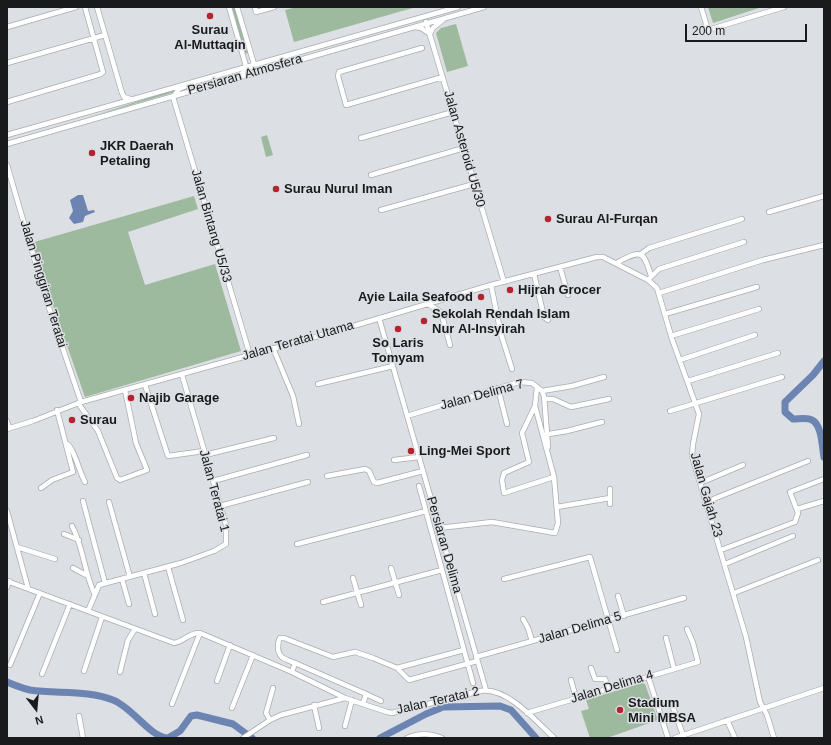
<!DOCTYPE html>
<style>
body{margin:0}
#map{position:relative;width:831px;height:745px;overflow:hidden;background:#dcdfe3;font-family:Arial,sans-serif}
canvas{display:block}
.frame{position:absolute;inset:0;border:8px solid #191a1c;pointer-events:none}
.north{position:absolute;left:16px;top:689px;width:40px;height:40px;-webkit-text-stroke:3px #dcdfe3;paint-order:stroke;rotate:164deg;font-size:11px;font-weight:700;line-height:16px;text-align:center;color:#191a1c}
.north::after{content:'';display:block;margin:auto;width:14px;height:18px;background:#191a1c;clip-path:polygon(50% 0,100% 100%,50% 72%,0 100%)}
.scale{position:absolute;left:685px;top:24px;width:122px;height:18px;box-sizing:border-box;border:2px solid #191a1c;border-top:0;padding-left:5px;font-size:12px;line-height:14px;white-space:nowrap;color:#191a1c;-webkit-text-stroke:3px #dcdfe3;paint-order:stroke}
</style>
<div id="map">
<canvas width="831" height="745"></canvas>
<div class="frame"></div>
<div class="north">N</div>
<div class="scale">200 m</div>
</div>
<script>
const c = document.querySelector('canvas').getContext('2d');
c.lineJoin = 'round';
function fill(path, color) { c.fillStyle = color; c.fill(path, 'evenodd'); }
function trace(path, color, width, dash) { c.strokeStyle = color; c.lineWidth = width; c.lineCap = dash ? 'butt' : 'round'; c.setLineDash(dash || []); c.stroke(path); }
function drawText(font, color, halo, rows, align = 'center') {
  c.font = font + ' Arial,sans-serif'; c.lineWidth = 3; c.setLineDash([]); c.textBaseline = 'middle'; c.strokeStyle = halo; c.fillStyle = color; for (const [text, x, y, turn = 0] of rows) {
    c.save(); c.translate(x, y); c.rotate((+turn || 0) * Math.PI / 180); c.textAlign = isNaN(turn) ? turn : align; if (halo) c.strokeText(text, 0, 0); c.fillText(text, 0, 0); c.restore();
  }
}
fill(new Path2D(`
 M232 7H235L248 52 247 54 245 53Z
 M297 7H416L294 42 285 10Z
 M708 7H759V8L713 23Z
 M456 24 468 66 447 72 436 33 441 28Z
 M237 71 238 74 179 92 181 89Z
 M176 89 175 92 93 116Z
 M267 135 273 155 266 157 261 137Z
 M194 196 198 209 128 232 145 285 215 264 241 351 85 397 31 243Z
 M642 683 645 684 658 720 607 738H590L581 711 589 709 586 700Z`), '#9db99e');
fill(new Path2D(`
 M78 195H83L88 211 94 210 95 212 85 216 83 222 74 224 69 218 73 211 70 200Z`), '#6c84b2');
trace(new Path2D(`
 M824 361 813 375 785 402V412L793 419C799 419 807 417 812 420 822 425 822 447 824 457
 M7 682C14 685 22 688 30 690 56 694 88 690 113 700 132 707 149 736 167 738
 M168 738 180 731 191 716 197 715 233 724 252 738
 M380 738 426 714 443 707 500 706 511 710 536 738`), '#6c84b2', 7);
const minor = new Path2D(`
 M97 7 122 93 124 97 130 99
 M229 7 246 66
 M237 7 254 64 251 69 241 74
 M255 7 256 12 274 7
 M701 7 708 30 784 7
 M426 22 504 282
 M7 27 76 7
 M415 27 421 28 430 34 433 28 443 20
 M422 48 339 72 338 76 346 105 443 77
 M7 63 105 35
 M186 86 179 89 173 97 250 355
 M7 102 101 74 103 72 85 7
 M7 135 458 7
 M361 138 453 112
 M7 144 484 7
 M7 165 47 302 81 402
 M371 175 464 148
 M381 210 474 184
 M769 212 824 196
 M641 254 649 248 742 219
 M616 263C640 251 643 248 651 276
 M560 267 568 295
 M534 274 544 317 548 320
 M648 280 659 269 744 242
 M491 285 501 334 512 369
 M659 293 763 260 824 245
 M428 304 441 312 450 345
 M665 314 757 287
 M379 318 486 690
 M671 336 759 309
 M273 348 293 396 299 424
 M680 360 755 335
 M688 381 778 353
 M318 384 393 366
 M145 385 168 456 204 451
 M498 388 507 424
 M542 391 572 386 604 377
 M545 399H553L571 407 609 399
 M78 403 98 431 117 478 120 480 147 470 136 443 125 390
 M535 406 554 477 504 493 502 480 504 473 529 462 522 433 535 406 537 387
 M670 411 782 377
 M407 416 519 382 532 383 542 391 544 396 548 447
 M7 421 9 428
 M7 429 33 421 81 402 340 330 491 285 597 257H603L648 280 657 288 672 339 699 414 693 444 692 456 746 637 760 702 767 715 774 738
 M549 434 567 431 602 422
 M67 444C74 448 80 474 85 482
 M205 455 274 438
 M394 460 419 457
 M327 476 365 469 369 471 374 482 377 483 423 471
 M213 481 307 455
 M700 483 743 465
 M419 486 473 683
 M41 488 52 480 73 472 57 410
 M83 501 105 583
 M109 502 130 577
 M706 502 808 461
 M610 504V489
 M220 506 308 482
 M557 507 610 498
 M797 509 824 501
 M7 511 28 588
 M72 526C84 548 84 573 95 595
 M439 528 492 522 555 533 558 523 554 477
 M64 534 79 540
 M297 544 426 511
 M17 547 55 559
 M721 550 795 522 798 513 790 492 824 479
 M725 564 793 536
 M168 567 183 620
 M73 568 86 575
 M391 568 399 595
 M144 573 155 614
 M353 578 361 605
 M122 579 129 604
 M504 579 590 557 617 650
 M7 581 174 643C184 642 189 632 200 633L292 672 345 698 387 712 392 713 480 691C506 686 536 721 554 738
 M7 587 9 581
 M734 593 818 560
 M618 596 624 616
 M323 602 442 570
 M88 611 99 585 181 563 214 551 226 544V525L182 375
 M523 619 528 628 532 641
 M666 638 674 669
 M476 657 684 598
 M295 663 366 694 363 704
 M10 665 40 593
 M397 668 464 650
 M591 668 595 679H605L608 688
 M84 671 102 617
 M120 672 128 640 135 629
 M292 672 295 663C285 659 278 658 278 647 278 643 278 641 280 638H284L333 657 355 652 373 658 397 668 409 680 477 661
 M42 674 70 604
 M648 676 668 738
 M571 680 576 698
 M217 681 230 645
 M366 694 381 701
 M671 702 683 735
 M172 704 200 633
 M314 705 319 728
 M232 708 253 655
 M527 713 698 662 693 643 687 629
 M79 716 83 738
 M270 720 266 713 273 688
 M727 720 735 738
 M345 726 352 700
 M243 738 270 720 281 715 345 698
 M407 738C418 733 430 733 442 738
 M675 738 824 688`);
trace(minor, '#a9acb0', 6);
trace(minor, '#fff', 4.5);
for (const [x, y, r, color] of [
 [210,16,4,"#b42330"],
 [92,153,4,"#b42330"],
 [276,189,4,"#b42330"],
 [548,219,4,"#b42330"],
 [510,290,4,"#b42330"],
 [481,297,4,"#b42330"],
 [424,321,4,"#b42330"],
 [398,329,4,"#b42330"],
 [131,398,4,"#b42330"],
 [72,420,4,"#b42330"],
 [411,451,4,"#b42330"],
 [620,710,4,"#b42330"]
]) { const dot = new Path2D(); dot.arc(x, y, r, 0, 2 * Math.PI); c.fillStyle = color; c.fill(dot); trace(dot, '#dcdfe3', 1.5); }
drawText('bold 13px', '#191a1c', '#dcdfe3', [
 ["Surau",210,30,"center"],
 ["Al-Muttaqin",210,45,"center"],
 ["JKR Daerah",100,146],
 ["Petaling",100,161],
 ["Surau Nurul Iman",284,189],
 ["Surau Al-Furqan",556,219],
 ["Hijrah Grocer",518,290],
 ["Ayie Laila Seafood",473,297,"right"],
 ["Sekolah Rendah Islam",432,314],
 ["Nur Al-Insyirah",432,329],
 ["So Laris",398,343,"center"],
 ["Tomyam",398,358,"center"],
 ["Najib Garage",139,398],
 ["Surau",80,420],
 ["Ling-Mei Sport",419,451],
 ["Stadium",628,703],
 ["Mini MBSA",628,718]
], 'left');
drawText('13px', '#191a1c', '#dcdfe3', [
 ["Persiaran Atmosfera",245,75,-16],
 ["Jalan Asteroid U5/30",464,149,74],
 ["Jalan Bintang U5/33",211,226,74],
 ["Jalan Pinggiran Teratai",43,284,73],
 ["Jalan Teratai Utama",298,341,-16],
 ["Jalan Delima 7",482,395,-15],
 ["Jalan Teratai 1",214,491,75],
 ["Jalan Gajah 23",706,495,74],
 ["Persiaran Delima",444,545,74],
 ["Jalan Delima 5",580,628,-16],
 ["Jalan Delima 4",612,687,-17],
 ["Jalan Teratai 2",438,701,-13]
]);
</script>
